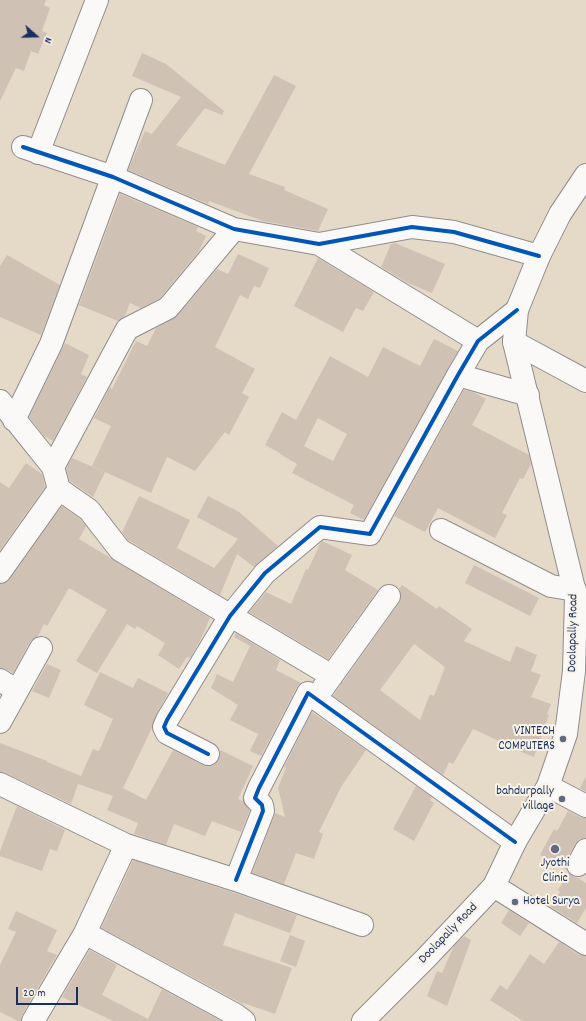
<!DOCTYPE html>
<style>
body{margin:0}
#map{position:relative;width:586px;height:1021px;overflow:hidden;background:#e5d9c8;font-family:Dekko,sans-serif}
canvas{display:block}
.north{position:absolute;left:16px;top:16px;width:40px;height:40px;-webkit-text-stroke:3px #f7f3e8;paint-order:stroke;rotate:110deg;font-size:11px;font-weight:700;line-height:16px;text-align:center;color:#1b2f5e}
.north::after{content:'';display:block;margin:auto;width:14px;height:18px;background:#1b2f5e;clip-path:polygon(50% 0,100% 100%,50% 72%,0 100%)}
.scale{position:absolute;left:16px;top:987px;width:62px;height:18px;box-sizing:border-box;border:2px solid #1b2f5e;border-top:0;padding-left:5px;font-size:12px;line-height:14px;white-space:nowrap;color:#1b2f5e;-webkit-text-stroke:3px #f7f3e8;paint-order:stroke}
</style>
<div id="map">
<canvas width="586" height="1021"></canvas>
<div class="north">N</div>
<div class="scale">20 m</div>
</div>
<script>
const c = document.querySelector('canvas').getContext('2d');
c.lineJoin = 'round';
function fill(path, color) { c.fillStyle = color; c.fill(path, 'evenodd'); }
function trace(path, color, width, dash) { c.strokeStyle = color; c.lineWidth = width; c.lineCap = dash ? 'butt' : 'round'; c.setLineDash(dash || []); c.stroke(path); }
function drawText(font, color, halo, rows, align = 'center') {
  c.font = font + ' Dekko,sans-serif'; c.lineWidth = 4; c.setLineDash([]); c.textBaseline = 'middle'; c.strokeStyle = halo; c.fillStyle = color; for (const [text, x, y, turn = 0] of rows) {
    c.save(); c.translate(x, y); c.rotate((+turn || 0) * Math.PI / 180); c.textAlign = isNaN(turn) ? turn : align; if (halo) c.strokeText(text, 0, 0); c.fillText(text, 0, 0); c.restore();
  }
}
fill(new Path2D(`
 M0 0H46L44 5 50 8 42 31 47 33 38 54 31 51 24 71 16 68 0 101Z
 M142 53 166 64 224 111 222 115 205 108 176 145 225 165 274 75 296 86 249 174 285 187 284 190 328 209 318 231 263 221 209 201 208 204 128 170 145 131 152 134 181 97 132 76Z
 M120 194 198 227 196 231 206 236 199 251 160 298 141 308 130 303 125 316 118 321 79 305Z
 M395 243 445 264 432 293 406 282 381 267 391 244Z
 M238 254 269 268 260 288 254 286 248 299 240 295 215 347 255 369 242 393 249 397 229 435 225 432 195 471 167 457 151 493 92 466 111 426 94 418 110 387 112 389 136 341 147 346 156 328 177 316 217 269 228 274Z
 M7 255 60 285 41 335 0 317V266Z
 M318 258 374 292 363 311 356 308 343 332 294 306Z
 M434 339 458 351 364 520 350 513 354 505 292 473 297 464 280 454V453L265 445 282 412 296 420 330 356 368 377 383 347 420 366ZM318 418 347 434 333 461 304 446Z
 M65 343 89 355 81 374 87 377 53 441 44 436 29 417Z
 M464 390 473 392 486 399 472 425 529 455 531 464 523 479 520 478 502 513 507 515 495 538 438 508 425 532 394 516Z
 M72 458 105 472 93 497 70 481 66 469Z
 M26 463 42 474 45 487 0 550V482L9 488Z
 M139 496 190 520 177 548 214 568 238 539 197 517 208 496 239 512 278 546 254 567 237 554 220 595 128 540 122 532Z
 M62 506 80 519 86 526 79 539 210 618 200 641 190 658 187 657 179 669 158 655 165 643 137 626 135 629 127 624 97 673 76 661 107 610 69 588 47 626 44 624 38 636 34 638 30 642 13 673 6 669 0 668V584L6 583 10 579Z
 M322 541 352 555 345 570 378 590 328 659 249 612 266 592 291 604 306 569 308 570 320 544Z
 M474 565 539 598 530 616 465 583Z
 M402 585 437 609 439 606 472 629 464 641 510 662 516 646 537 655 531 671 541 675 531 697 551 704 547 714 549 715 534 757 511 748 512 747 473 729 453 764 449 762 443 775 333 696 399 603 401 597 399 589ZM414 644 445 667 434 696 430 694 420 720 380 690Z
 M236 633 280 660 276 670 301 683 297 687 261 756 250 751 258 734 230 720 238 705 211 688 217 674 233 682 250 646 234 637Z
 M47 664 61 670 49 698 32 691Z
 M100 672 133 688 138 678 168 693 156 715 152 728 123 788 146 800 173 750 202 765 208 766 214 765 219 760 220 750 253 766 238 799 243 801 250 810 241 832 212 821 205 836 174 824 166 845 134 834 138 823 107 810 113 796 78 784 71 804 5 773 0 772V743L47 761V762L81 776 93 749 99 751 113 719 84 705Z
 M312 712 366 750 341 787 319 832 323 834 314 859 296 853 284 884 306 892 252 873 275 813 285 817 278 788 286 768 284 767Z
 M586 776V792L580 788Z
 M416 786 432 797 430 800 434 803 414 841 393 829Z
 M17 806 65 830 57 851 50 849 42 871 0 856V851Z
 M568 811 580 817 586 818V838L580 839 575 844 567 859 566 865 567 870 540 855 554 829 557 831Z
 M133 860 232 892 297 915 290 933 235 913 223 945 292 968 275 1014 243 1003V1004L101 928 118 893Z
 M569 873 586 883V908L577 923 551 907 560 892 558 890Z
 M509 910 529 923 520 936 501 923Z
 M16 911 57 930 47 951 57 955 22 1015 21 1021H18L0 1012V965L16 932 8 929Z
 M290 935 305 941 296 967 280 961Z
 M464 936 471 940 447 1006 427 996 437 971 442 973 454 946Z
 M559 942 579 955 586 956V1021H523L490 1000 500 985 507 990 530 954 544 964Z
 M90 950 117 965 102 995 148 1019 162 989 221 1021H113L62 997Z`), '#d0c1b5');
const minor = new Path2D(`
 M23 147 113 177 234 229 319 244 412 227 454 232 539 256
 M38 153 97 0
 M319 244 478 341
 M514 342 586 381
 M458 375 528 395
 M0 401 53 467 59 489 89 510 120 550 332 676
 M14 420 51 344 141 100
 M53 467 127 329 168 308 234 229
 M441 530 551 586 575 590
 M0 572 59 489
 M0 680 17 691
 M323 688 389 596
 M0 722 41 648
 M208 754 167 733 164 727 167 720 230 616 265 573 320 527 370 534 458 375 478 341 517 310
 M0 784 126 845 236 880 362 925
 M548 786 586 806
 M578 865 586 850
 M236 880 263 811 262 805 255 798 259 788 308 693 515 842
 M494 886 586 944
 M85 933 236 1015 244 1021
 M33 1021 85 933 126 845`);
const major = new Path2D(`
 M363 1021 426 958 494 886 515 842 548 786 566 734 574 671 576 597 514 342 517 310 539 256 560 214 586 175`);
trace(minor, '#908e8d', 24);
trace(major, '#908e8d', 24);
trace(minor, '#fbf9f7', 22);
trace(major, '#fbf9f7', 22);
trace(new Path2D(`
 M23 147 113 177 234 229 319 244 412 227 454 232 539 256
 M208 754 167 733 164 727 167 720 230 616 265 573 320 527 370 534 458 375 478 341 517 310
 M236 880 263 811 262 805 255 798 259 788 308 693 515 842`), '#0057b8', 4);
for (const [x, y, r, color] of [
 [563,739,4,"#626a83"],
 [562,799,4,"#626a83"],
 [555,849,5,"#626a83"],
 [515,902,4,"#626a83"]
]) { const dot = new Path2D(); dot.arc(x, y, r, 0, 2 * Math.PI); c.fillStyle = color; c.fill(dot); trace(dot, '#f7f3e8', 1.5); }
drawText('13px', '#1b2f5e', '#f7f3e8', [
 ["Doolapally Road",574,633,-89],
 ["Doolapally Road",449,934,-46]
]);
drawText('13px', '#1b2f5e', '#f7f3e8', [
 ["VINTECH",555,732],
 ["COMPUTERS",555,747],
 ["bahdurpally",554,792],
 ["village",554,807],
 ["Jyothi",555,864,"center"],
 ["Clinic",555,879,"center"],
 ["Hotel Surya",523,902,"left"]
], 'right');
</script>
